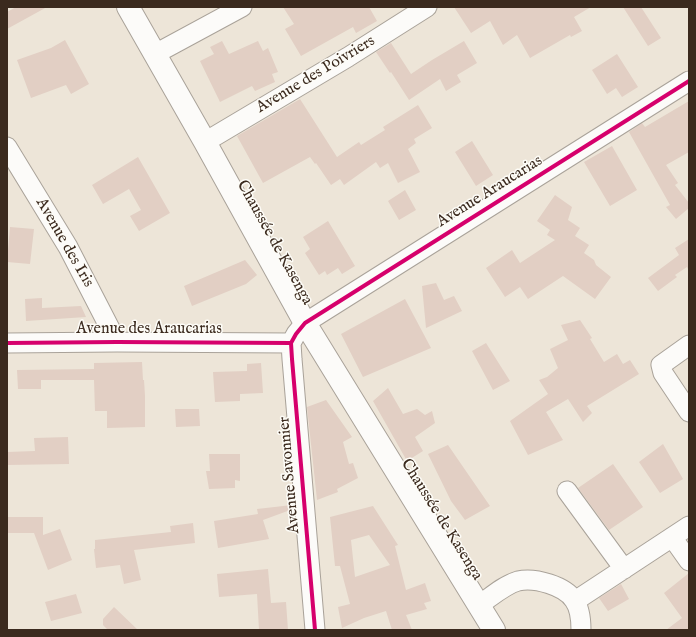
<!DOCTYPE html>
<meta charset="utf-8">
<style>
body{margin:0}
#map{position:relative;width:696px;height:637px;overflow:hidden;background:#ede5d8;font-family:"IM FELL English",serif}
canvas{display:block}
.frame{position:absolute;inset:0;border:8px solid #3b2a1e;pointer-events:none}
</style>
<div id="map">
<canvas width="696" height="637"></canvas>
<div class="frame"></div>
</div>
<script>
const c = document.querySelector('canvas').getContext('2d');
c.lineJoin = 'round';
function fill(path, color) { c.fillStyle = color; c.fill(path, 'evenodd'); }
function trace(path, color, width, dash) { c.strokeStyle = color; c.lineWidth = width; c.lineCap = dash ? 'butt' : 'round'; c.setLineDash(dash || []); c.stroke(path); }
function drawText(font, color, halo, rows, align = 'center') {
  c.font = font + ' "IM FELL English",serif'; c.lineWidth = 3; c.setLineDash([]); c.textBaseline = 'middle'; c.strokeStyle = halo; c.fillStyle = color; for (const [text, x, y, turn = 0] of rows) {
    c.save(); c.translate(x, y); c.rotate((+turn || 0) * Math.PI / 180); c.textAlign = isNaN(turn) ? turn : align; if (halo) c.strokeText(text, 0, 0); c.fillText(text, 0, 0); c.restore();
  }
}
fill(new Path2D(`
 M16 7H47L7 29V12Z
 M283 7H369L377 21 356 33 353 27 301 56 285 29 294 24Z
 M454 7H591L574 17 582 31 571 37 570 35 530 58 517 35 503 45 490 21 471 33Z
 M623 7H641L661 38 648 46Z
 M65 40 89 84 71 94 66 85 31 98 17 60 51 48Z
 M222 41 229 54 258 41 263 51 268 48 278 72 272 74 275 82 255 91 252 86 220 102 200 61 214 54 210 47Z
 M464 41 477 63 457 75 461 82 446 91 440 79 409 100 391 72 390 73 376 52 391 43 411 74 432 60Z
 M617 54 638 87 622 97 616 88 607 94 592 70Z
 M300 99 337 157 359 142 361 145 385 130 383 127 418 105 432 128 414 139 416 143 408 149 420 172 398 183 388 163 380 168 376 162 344 185 340 179 331 185 316 163 315 164 310 157 263 183 237 136Z
 M689 101V152L666 165 678 183 675 185 689 203V208L676 219 666 207 670 205 629 132 642 123 645 127Z
 M472 141 493 175 476 186 455 152Z
 M612 146 637 190 610 206 584 162Z
 M138 157 170 213 139 231 130 216 141 210 129 189 103 204 92 185Z
 M405 190 416 210 399 220 388 201Z
 M555 195 572 207 568 220 580 228 575 236 589 245 584 253 594 260 596 265 611 277 595 299 563 276 528 299 520 287 505 297 486 268 512 250 520 263 555 240 547 235 550 230 537 221Z
 M328 221 355 266 342 274 338 268 327 275 325 271 319 275 305 253 310 249 303 237Z
 M10 227 34 229 30 264 7 262Z
 M689 239V271L687 267 675 275 677 277 658 291 648 278 679 255 675 248Z
 M245 260 257 275 246 284 192 306 184 286Z
 M436 283 444 300 454 296 462 311 426 328 422 286Z
 M42 298V308L81 306 86 317 26 321 25 299Z
 M405 299 431 348 363 377 341 334Z
 M580 320 592 338 590 339 604 362 617 354 623 364 630 360 639 374 587 406 592 413 583 422 568 399 546 412 563 440 528 455 510 421 548 394 539 380 547 377 558 368 550 349 568 340 561 325Z
 M486 343 510 381 493 390 472 351Z
 M142 362 143 380H144L145 396V427L107 428V411H95L94 380H41V389H18L17 370 94 369V363Z
 M261 363 263 393 240 394V401L215 402 213 372 247 371V364Z
 M388 388 403 414 417 409 425 415 432 411 435 423 415 437 423 451 407 461 373 401Z
 M326 400 352 437 343 442 349 464 353 463 358 478 337 489 338 492 317 500 307 407Z
 M175 409H199L200 426 176 427Z
 M68 437 69 464 7 465V452L35 451 34 438Z
 M663 444 683 479 660 493 639 462Z
 M448 445 490 506 465 520 451 501 428 454Z
 M209 454H240V481L235 480V488L209 489 206 471H210Z
 M613 464 643 507 609 530 578 488Z
 M292 505 293 509 263 520 269 539 218 548 214 521 258 514 257 509Z
 M373 506 398 545 395 546 406 590 425 583 431 601 424 603 427 609 406 615 412 630H392L386 611 364 618 342 628 338 607 350 604 340 566H335L330 517ZM369 535 390 565 355 577 351 540Z
 M7 517H43V535L60 529 72 560 48 570 34 533H7Z
 M193 523 195 543 134 550 141 580 124 584 120 565 96 568 94 549H95V540L171 532 170 526Z
 M268 569 271 603 286 602 288 630H259L257 594 219 597 217 574Z
 M689 573V630H666L682 618 664 593Z
 M621 584 629 599 608 611 599 598Z
 M76 594 82 613 51 621 45 602Z
 M114 607 138 630H108L103 625V619Z`), '#e2cfc4');
const minor = new Path2D(`
 M155 54 242 7
 M205 142 348 57 427 7
 M7 147 68 247 117 342
 M7 343 117 342 291 343
 M689 345 661 365 663 373 689 412
 M567 491 624 569
 M672 537 689 561
 M575 601 689 526
 M479 605C491 597 504 585 518 581 535 577 565 586 574 600 580 608 581 620 581 630
 M315 630 292 359 291 343 296 334 305 323 689 81`);
const major = new Path2D(`
 M128 7 205 142 305 323 494 630`);
trace(minor, '#a9a299', 21);
trace(major, '#a9a299', 24);
trace(minor, '#fcfbf9', 19);
trace(major, '#fcfbf9', 22);
trace(new Path2D(`
 M7 343 117 342 291 343
 M315 630 292 359 291 343 296 334 305 323 689 81`), '#d6006c', 4);
drawText('16px', '#3b2a1e', '#fdfcf7', [
 ["Avenue des Poivriers",316,75,-31],
 ["Avenue Araucarias",490,192,-32],
 ["Avenue des Iris",64,243,60],
 ["Chaussée de Kasenga",274,243,61],
 ["Avenue des Araucarias",149,330],
 ["Avenue Savonnier",290,475,-95],
 ["Chaussée de Kasenga",441,520,58]
]);
</script>
